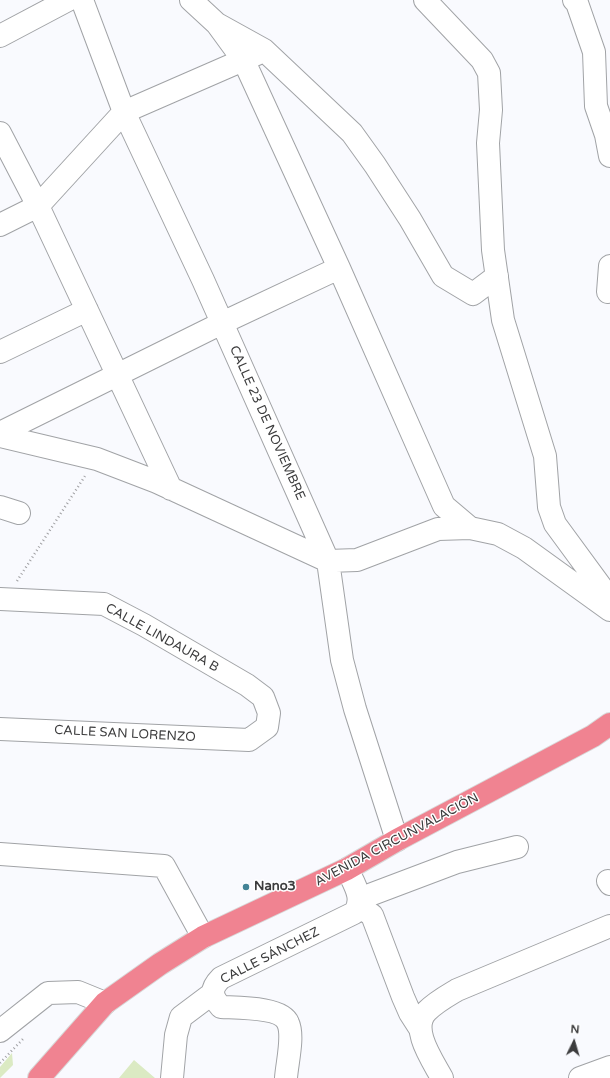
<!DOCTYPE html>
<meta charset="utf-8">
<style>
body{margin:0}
#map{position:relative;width:610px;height:1078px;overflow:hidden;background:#f9fafe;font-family:"Varela Round",sans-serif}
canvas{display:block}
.north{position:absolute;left:554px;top:1022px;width:40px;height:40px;-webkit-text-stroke:3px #fff;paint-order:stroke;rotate:5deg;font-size:11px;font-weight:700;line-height:16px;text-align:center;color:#3c3c3d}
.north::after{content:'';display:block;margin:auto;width:14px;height:18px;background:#3c3c3d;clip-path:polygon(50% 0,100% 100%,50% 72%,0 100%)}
</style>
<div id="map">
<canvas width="610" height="1078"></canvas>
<div class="north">N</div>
</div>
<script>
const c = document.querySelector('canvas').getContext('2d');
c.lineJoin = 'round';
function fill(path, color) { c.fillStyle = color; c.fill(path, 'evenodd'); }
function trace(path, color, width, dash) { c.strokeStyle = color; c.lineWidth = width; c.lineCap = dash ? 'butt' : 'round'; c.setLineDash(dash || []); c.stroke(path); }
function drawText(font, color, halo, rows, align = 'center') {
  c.font = font + ' "Varela Round",sans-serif'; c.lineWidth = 3; c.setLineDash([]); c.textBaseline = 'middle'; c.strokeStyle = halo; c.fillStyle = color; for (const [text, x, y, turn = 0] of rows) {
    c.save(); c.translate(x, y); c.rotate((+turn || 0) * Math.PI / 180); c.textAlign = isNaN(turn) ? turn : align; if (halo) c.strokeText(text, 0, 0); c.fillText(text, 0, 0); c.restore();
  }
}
fill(new Path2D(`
 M12 1053 13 1065 0 1078V1067Z
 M134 1060 155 1078H119Z`), '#dbeac3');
const minor = new Path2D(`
 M82 0 124 112 203 280 328 561 357 560 438 529 470 528 498 534 524 548 610 610
 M191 0 217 24 264 50 352 133 375 165 410 219 443 276 473 294 497 276
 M425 0 482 60 489 73 491 110 488 143 493 250 503 320 545 456 549 507 555 524 610 599
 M574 0 577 3 594 52 596 106 606 135 610 156
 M217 24 244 61 339 268 444 506 470 528
 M0 36 68 0
 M0 133 38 206 171 489
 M0 225 38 206 124 112 257 54
 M608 292 610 266
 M0 352 87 310
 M0 433 222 323 339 268
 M0 436 97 459 157 482 328 561 342 660 355 709 397 840
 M0 507 19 513
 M0 599 104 604 144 625 247 685 263 697 269 713 267 727 249 740 0 729
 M0 854 164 866 203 937
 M608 881 610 884
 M359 899 457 862 517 847
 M359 907 372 915 403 997 410 1013 419 1027
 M0 1031 48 993 78 992 105 1003
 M172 1078 176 1035 181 1017 213 993
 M286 1078C287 1063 294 1036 288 1023 282 1007 237 1008 221 1007 211 996 210 989 221 978L354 913C365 899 354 884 347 869
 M442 1078C433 1061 409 1028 427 1011 436 1002 447 996 457 990L610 926
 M580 1078 610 1067`);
const highway = new Path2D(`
 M39 1078 105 1003 160 964 203 937 347 869 397 840 593 736 610 724`);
trace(minor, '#a1a3a6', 24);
trace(highway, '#d8d8d8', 24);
trace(new Path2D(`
 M17 581 85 476
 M0 1063 23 1039`), '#a0a0a3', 2.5, [1, 3]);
trace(minor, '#fff', 22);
trace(highway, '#f08391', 22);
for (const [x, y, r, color] of [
 [246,887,4,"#438396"]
]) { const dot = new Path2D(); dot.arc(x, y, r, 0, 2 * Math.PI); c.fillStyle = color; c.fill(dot); trace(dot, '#fff', 1.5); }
drawText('13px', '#3c3c3d', '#fff', [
 ["CALLE 23 DE NOVIEMBRE",267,423,66],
 ["CALLE LINDAURA B",162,638,29],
 ["CALLE SAN LORENZO",125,734,3],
 ["AVENIDA CIRCUNVALACIÓN",397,840,-28],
 ["CALLE SÁNCHEZ",270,956,-27]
]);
drawText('bold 13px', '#3c3c3d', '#fff', [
 ["Nano3",254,887]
], 'left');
</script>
